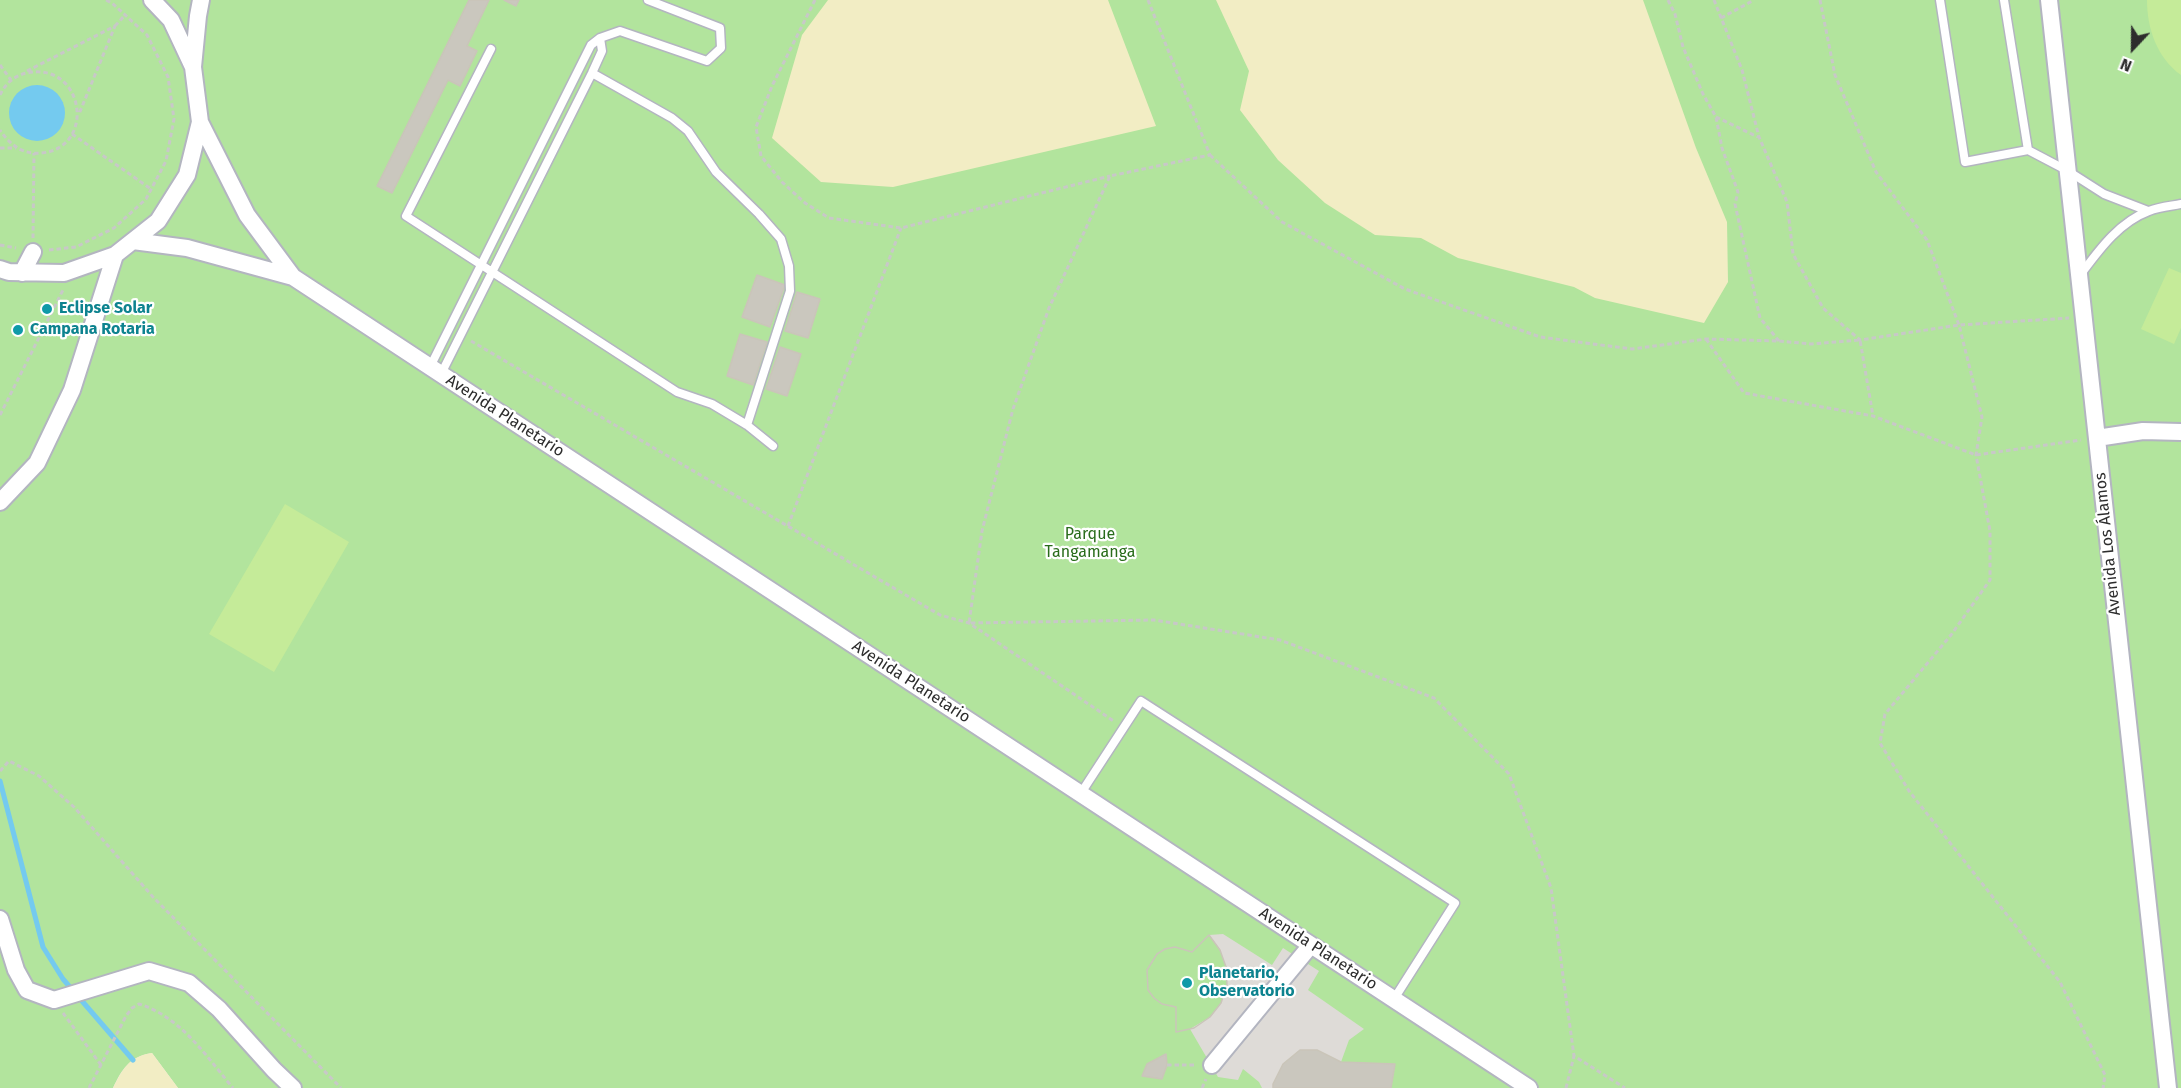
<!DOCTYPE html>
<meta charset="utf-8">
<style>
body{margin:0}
#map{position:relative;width:2181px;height:1088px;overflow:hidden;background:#eee9e0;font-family:"Fira Sans",sans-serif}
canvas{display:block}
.north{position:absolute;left:2103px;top:18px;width:60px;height:60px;-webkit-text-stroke:4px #fff;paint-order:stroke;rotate:202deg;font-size:16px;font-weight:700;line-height:24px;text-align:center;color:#2d2d2d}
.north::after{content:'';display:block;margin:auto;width:21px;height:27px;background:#2d2d2d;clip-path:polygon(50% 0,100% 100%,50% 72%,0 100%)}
</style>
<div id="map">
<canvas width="2181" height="1088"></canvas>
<div class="north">N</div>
</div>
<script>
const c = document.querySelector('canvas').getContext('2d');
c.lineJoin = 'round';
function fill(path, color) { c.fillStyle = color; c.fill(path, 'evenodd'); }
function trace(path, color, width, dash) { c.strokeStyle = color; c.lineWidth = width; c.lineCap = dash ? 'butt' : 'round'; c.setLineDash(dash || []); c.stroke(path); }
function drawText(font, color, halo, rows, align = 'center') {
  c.font = font + ' "Fira Sans",sans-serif'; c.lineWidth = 4.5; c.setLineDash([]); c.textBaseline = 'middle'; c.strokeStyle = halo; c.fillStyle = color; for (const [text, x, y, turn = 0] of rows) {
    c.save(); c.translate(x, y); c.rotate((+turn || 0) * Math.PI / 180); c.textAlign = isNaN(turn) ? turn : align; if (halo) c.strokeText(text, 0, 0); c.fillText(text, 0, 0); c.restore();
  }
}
fill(new Path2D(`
 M0 0H2181V1088H178L152 1053C129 1057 122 1069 113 1088H0Z`), '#b2e49d');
fill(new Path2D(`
 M828 0H1108L1156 126 893 187 821 182 772 138 802 35Z
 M1216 0H1643L1696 148 1727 222 1728 282 1704 323 1595 298 1574 287 1458 258 1421 238 1375 235 1325 203 1278 160 1240 110 1249 71Z
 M152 1053 178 1088H113C123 1069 128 1057 152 1053Z`), '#f2edc4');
fill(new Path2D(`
 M2147 0H2181V75C2157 58 2147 28 2147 0Z
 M2169 268 2181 273V328L2174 344 2141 329Z
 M285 504 349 542 274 672 209 634Z`), '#c5eb99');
fill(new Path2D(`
 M1223 934 1272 965 1283 948 1319 971 1308 990 1364 1029 1349 1040 1341 1062 1317 1050H1300L1283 1064 1273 1084V1088H1262L1259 1082 1243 1069 1238 1080 1218 1077 1190 1029 1210 1017 1221 1003 1227 985 1226 967 1220 950 1209 935Z`), '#dedbd7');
fill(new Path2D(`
 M9 113a28 28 0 1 1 56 0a28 28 0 1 1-56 0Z`), '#74caef');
trace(new Path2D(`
 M0 781 43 947 63 979 133 1060`), '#74caef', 5);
const building = new Path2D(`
 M469 0H489L467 46 477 51 460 86 448 80 392 193 377 186Z
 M504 0H519L516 6Z
 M757 275 785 285 770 327 742 317Z
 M797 292 820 299 808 338 785 331Z
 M740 334 767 342 753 385 727 376Z
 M780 347 801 354 787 396 766 389Z
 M1209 935 1220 950 1226 967 1227 985 1221 1003 1210 1017 1194 1028 1176 1032V1007L1162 1004 1154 998 1148 990 1147 970 1157 954 1165 949 1175 947 1192 952Z
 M1209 935 1220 950 1226 967 1227 985 1221 1003 1210 1017 1194 1028 1176 1032V1007L1162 1004 1154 998 1148 990 1147 970 1157 954 1165 949 1175 947 1192 952Z
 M1300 1050H1317L1341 1062 1395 1064 1391 1088H1273V1084L1283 1064Z
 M1166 1054 1167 1065 1162 1079 1142 1076 1147 1064Z`);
fill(building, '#cac7be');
trace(building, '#cac5b9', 1.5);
const lane = new Path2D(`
 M1940 0 1965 162 2028 150 2068 171 2104 194 2148 211
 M2004 0 2028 150
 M491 49 406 216 677 392 712 404 747 425 773 446
 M592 73 672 118 688 131 716 172 759 214 781 239 789 266 790 291 747 425
 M2081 274C2099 250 2119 222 2149 211 2159 207 2171 206 2181 204
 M430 367 591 45 600 38 620 31 707 61 721 48 720 28 648 0
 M441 374 592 73 602 51 600 38
 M1081 793 1141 701 1455 903 1394 999`);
const street = new Path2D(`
 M2049 0 2168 1088
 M193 67 198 16 201 0
 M200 122 247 215 293 277
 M133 241 187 248 293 277 1529 1088
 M0 269 9 272 64 273 115 255 158 221 187 175 200 122 193 67 171 20 152 0
 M22 273 33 252
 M2097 438 2143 431 2181 432
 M0 502 37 463 72 390 115 255
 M0 919 16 970 27 990 54 1000 149 971 189 983 219 1009 274 1070 293 1088
 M1212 1065 1311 945`);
trace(lane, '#b3b5c0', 11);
trace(street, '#b3b5c0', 20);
trace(new Path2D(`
 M815 0 772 86 756 127 761 156 782 182 805 203 829 218 901 228 1110 176
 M1148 0 1210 155 1110 176 1049 308 1013 409 982 531 969 623 1154 620 1280 640 1434 698 1509 774 1551 888 1574 1056 1625 1088
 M1668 0 1675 14 1683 47 1703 94 1716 117 1722 148 1738 192 1735 204 1760 318 1779 341
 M1714 0 1742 70 1759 137 1787 202 1793 254 1823 308 1860 340 1959 325 2069 318
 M1820 0 1835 75 1876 172 1927 240 1959 325 1982 417 1976 455 1990 531V580L1951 635 1885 714 1880 743 1909 791 2060 982 2105 1075 2103 1088
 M1721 18 1754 0
 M115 26 125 15
 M0 65 11 80
 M27 71 115 26 79 114
 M0 95C5 84 15 75 27 73 84 61 97 147 42 153 23 155 10 145 0 130
 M1716 117 1758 137
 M72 134 151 189
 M0 148H16
 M1210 155 1282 222 1405 289 1540 337 1632 349 1706 339 1779 341 1811 344 1860 340 1873 416
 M33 238 34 153
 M0 245 16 248
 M49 250 76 247 114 228 146 199 166 161 174 119 168 77 147 35 112 3 106 0
 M1706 339 1744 393 1873 416 1976 455 2081 440
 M471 341 940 615 969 623 1115 722
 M0 415 64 288
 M788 526 901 228
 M0 771 9 761 39 776 74 807 153 897 341 1088
 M63 1013 101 1065
 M1167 1065H1196
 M89 1088 126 1016 132 1008 139 1004C181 1017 206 1056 233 1088
 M1202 1088 1206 1079
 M1566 1088 1574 1056`), '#c8c8c8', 3, [4.5, 3]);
trace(lane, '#fff', 8);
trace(street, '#fff', 16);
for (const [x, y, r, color] of [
 [47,309,6,"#0f9aa8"],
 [18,330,6,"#0f9aa8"],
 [1187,983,6,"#0f9aa8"]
]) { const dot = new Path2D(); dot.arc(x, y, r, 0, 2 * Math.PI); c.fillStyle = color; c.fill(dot); trace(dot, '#fff', 2); }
drawText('bold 16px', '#0d838f', '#fff', [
 ["Eclipse Solar",59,309],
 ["Campana Rotaria",30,330],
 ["Planetario,",1199,974],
 ["Observatorio",1199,992]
], 'left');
drawText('16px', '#2d2d2d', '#fff', [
 ["Avenida Planetario",505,416,33],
 ["Avenida Los Álamos",2108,544,-96],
 ["Avenida Planetario",911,682,33],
 ["Avenida Planetario",1318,949,33]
]);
drawText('16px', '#296c1b', '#fff', [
 ["Parque",1090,535],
 ["Tangamanga",1090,553]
]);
</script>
